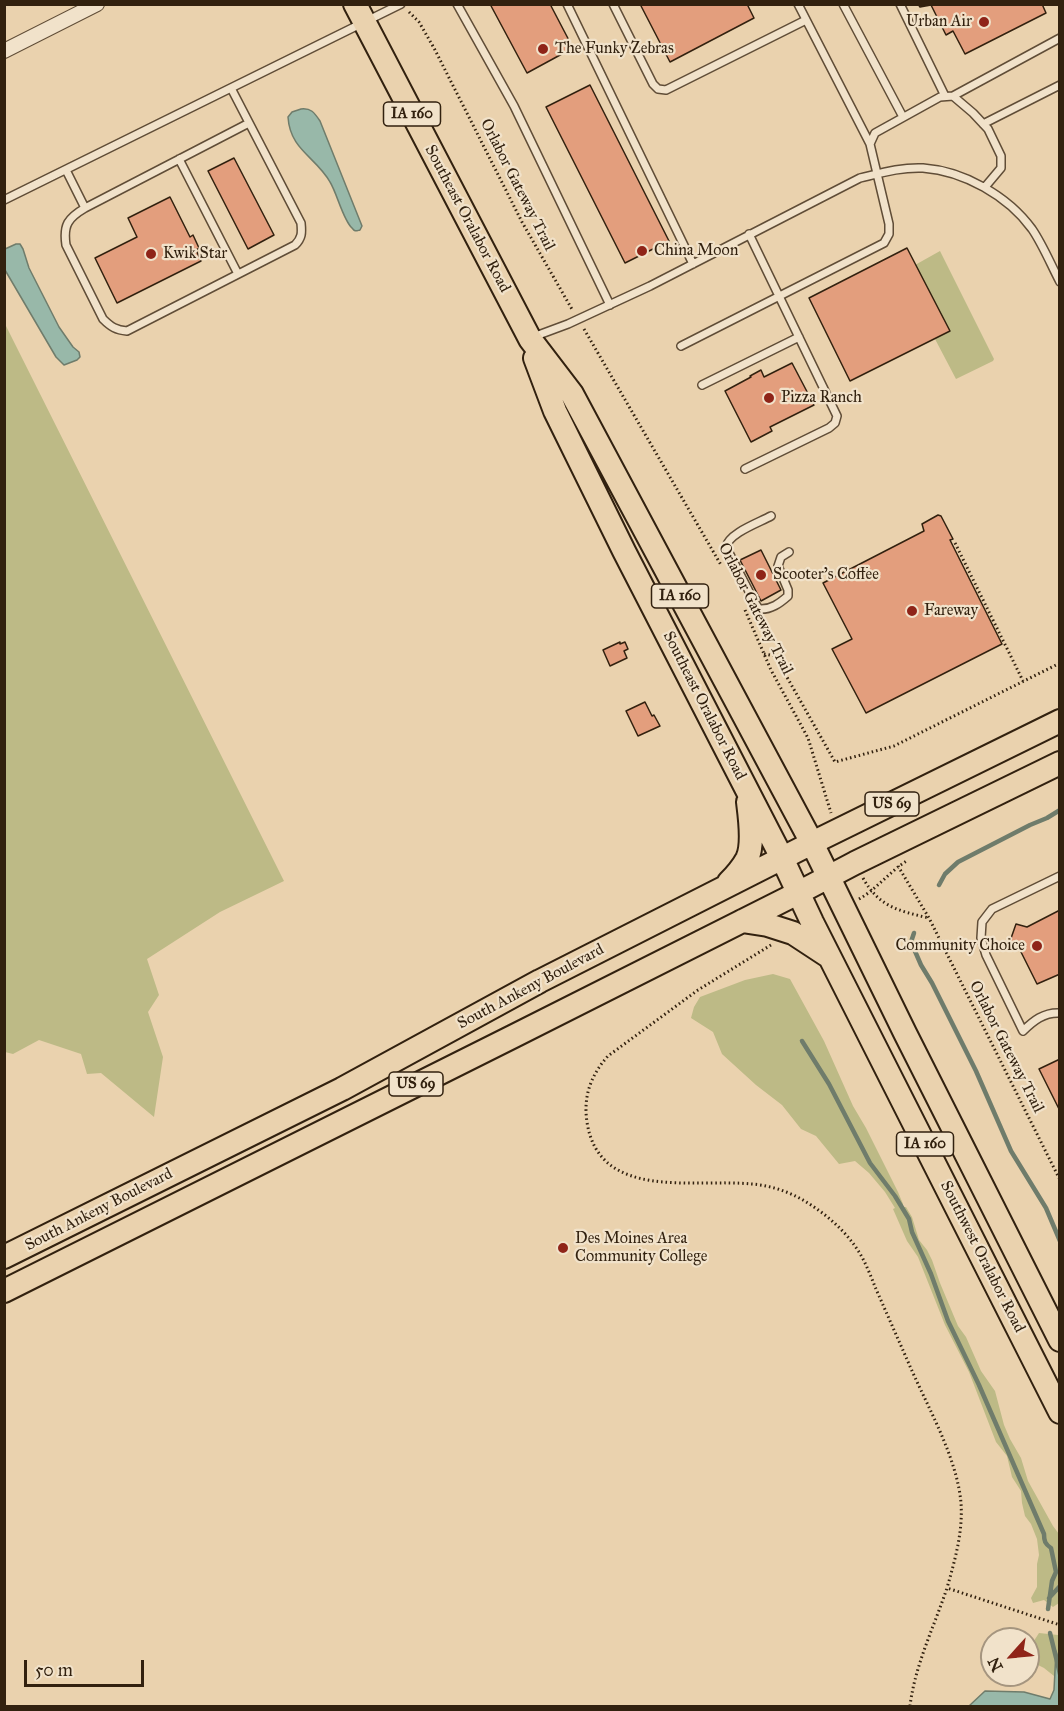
<!DOCTYPE html>
<style>
body{margin:0}
#map{position:relative;width:1064px;height:1711px;overflow:hidden;background:#ead2ae;font-family:"IM FELL Great Primer",serif}
canvas{display:block}
.frame{position:absolute;inset:0;border:6px solid #32210f;pointer-events:none}
.north{position:absolute;left:980px;top:1627px;width:60px;height:60px;box-sizing:border-box;background:#f1e2ca;border:2px solid #a5957f;border-radius:50%;rotate:243deg;font-size:16px;font-weight:700;line-height:24px;text-align:center;color:#32210f}
.north::after{content:'';display:block;margin:auto;width:21px;height:27px;background:#8f2418;clip-path:polygon(50% 0,100% 100%,50% 72%,0 100%)}
.scale{position:absolute;left:24px;top:1660px;width:120px;height:27px;box-sizing:border-box;border:3px solid #32210f;border-top:0;padding-left:8px;font-size:18px;line-height:21px;white-space:nowrap;color:#32210f;-webkit-text-stroke:4px #f1e2ca;paint-order:stroke}
</style>
<div id="map">
<canvas width="1064" height="1711"></canvas>
<div class="frame"></div>
<div class="north">N</div>
<div class="scale">50 m</div>
</div>
<script>
const c = document.querySelector('canvas').getContext('2d');
c.lineJoin = 'round';
function fill(path, color) { c.fillStyle = color; c.fill(path, 'evenodd'); }
function trace(path, color, width, dash) { c.strokeStyle = color; c.lineWidth = width; c.lineCap = dash ? 'butt' : 'round'; c.setLineDash(dash || []); c.stroke(path); }
function drawText(font, color, halo, rows, align = 'center') {
  c.font = font + ' "IM FELL Great Primer",serif'; c.lineWidth = 4.5; c.setLineDash([]); c.textBaseline = 'middle'; c.strokeStyle = halo; c.fillStyle = color; for (const [text, x, y, turn = 0] of rows) {
    c.save(); c.translate(x, y); c.rotate((+turn || 0) * Math.PI / 180); c.textAlign = isNaN(turn) ? turn : align; if (halo) c.strokeText(text, 0, 0); c.fillText(text, 0, 0); c.restore();
  }
}
fill(new Path2D(`
 M940 251 994 359 993 361 956 379 935 339 915 265Z
 M5 324 284 881 220 912 147 959 159 995 148 1012 163 1057 154 1117 101 1073 87 1074 81 1054 39 1040 13 1054 5 1052Z
 M773 974 790 979 824 1041 853 1106 866 1128 898 1192 903 1204V1207H906L912 1217 919 1240 927 1250 932 1260 940 1283 958 1326 966 1337 981 1371 995 1391 1004 1425 1010 1439 1021 1458 1028 1481 1053 1526 1059 1534V1603L1053 1607 1044 1600 1033 1603 1031 1598 1037 1587V1564L1039 1555 1037 1539 1031 1524 1025 1516 1022 1503 1021 1491 1012 1477 1007 1456 996 1442 969 1372 945 1325 918 1257 907 1241 893 1209 895 1208 885 1192 869 1173 855 1161 839 1164 816 1136 801 1129 782 1105 756 1085 722 1054 713 1032 691 1018 694 1007 700 997 745 980Z
 M1039 1633 1058 1635 1060 1642 1059 1680 1044 1668 1028 1660V1650Z`), '#bdba86');
const water = new Path2D(`
 M301 109C311 108 314 112 320 121L362 226 360 230C356 231 355 232 352 228 343 220 337 193 330 182 316 157 290 150 288 117L292 112Z
 M16 244H20L23 249 29 268 59 327 73 347 79 352 80 357 77 360 64 365 56 357 5 270V249Z
 M1056 1651 1059 1661V1706H969L985 1691 1024 1692 1050 1699 1054 1690Z`);
fill(water, '#98b8a9');
trace(water, '#6f7c6b', 1.5);
trace(new Path2D(`
 M939 885 945 874 958 862 1030 825 1047 818 1060 810
 M914 933 911 942 921 965 932 983 976 1071 1011 1151 1046 1208 1060 1241
 M802 1041 829 1084 870 1163 895 1196 909 1219 912 1232 931 1274 948 1321 979 1385 1044 1534C1044 1541 1045 1544 1051 1548L1056 1572 1052 1581 1048 1609
 M1049 1598 1060 1586
 M1050 1633 1060 1674`), '#6f7c6b', 4.5);
const building = new Path2D(`
 M490 4H550L573 48 527 73Z
 M640 4H747L754 18 670 62Z
 M918 4H1042L1046 13 965 54 953 31 946 35 931 5 920 7Z
 M590 85 669 241 625 263 546 107Z
 M234 158 274 235 248 249 208 171Z
 M170 197 190 237 193 235 199 248 196 250 201 261 117 303 95 258 137 237 128 218Z
 M907 248 950 331 850 381 809 298Z
 M792 363 814 405 770 427 772 431 751 442 725 391 751 377 750 376 761 370 764 377Z
 M938 515 941 516 953 539 950 540 1002 644 866 713 832 649 852 639 823 583 924 531 922 524Z
 M761 550 781 590 761 601 740 560Z
 M620 642V644L625 642 628 649 624 651 627 658 610 666 603 650Z
 M645 702 652 716 654 715 660 726 638 736 626 711Z
 M1060 910V974L1037 984 1019 948 1009 944 1016 924 1027 927Z
 M1060 1059V1111L1039 1069Z`);
fill(building, '#e39e7d');
trace(building, '#32210f', 1.5);
const lane = new Path2D(`
 M457 4 514 106 610 305
 M567 4 693 264
 M613 4 653 84 658 89 666 90 806 20
 M798 4 870 144
 M843 4 903 117
 M900 4 945 96
 M953 96 1060 38
 M983 124 1060 85
 M179 159 238 274
 M66 170 85 208C68 218 63 225 66 245L103 319C111 327 116 330 127 331L295 245C302 238 302 233 301 223L231 88
 M4 200 401 4
 M85 208 249 123
 M533 337 568 324 650 286 860 178C881 173 901 167 923 168 964 171 1008 196 1032 229 1043 245 1051 265 1060 282
 M681 346 884 243 889 234V224L870 144 875 133 940 97 953 96 973 113 988 129 1001 156V168L985 187
 M702 385 799 337
 M745 469 829 428 835 423 837 416 749 234
 M771 516C758 523 729 533 726 547L755 603 759 609C771 610 780 603 788 596V590L778 566 781 557 789 552
 M1060 876 992 909 982 922 981 938 986 955 1023 1031C1033 1021 1044 1012 1060 1013`);
const street = new Path2D(`
 M4 51 97 4`);
const primary = new Path2D(`
 M355 4 530 339 572 394 812 843 905 1033 1060 1340
 M535 358 555 411 624 551 782 858 812 922 1060 1412
 M729 882C736 875 742 868 747 859 754 845 750 818 748 802
 M742 921 768 925 793 933 828 956
 M4 1257 342 1089 540 981 812 843 1060 721
 M4 1291 514 1036 798 893 855 863 1060 763`);
trace(lane, '#604d37', 10);
trace(street, '#604d37', 16);
trace(primary, '#32210f', 26);
trace(new Path2D(`
 M409 12 419 22 434 48 522 222 573 311
 M584 329 721 565
 M955 543 1023 681
 M745 610 771 670 808 738 831 813
 M764 654 775 656 835 762 894 746 1060 663
 M898 866 929 918 1060 1180
 M863 878C879 907 899 911 929 918
 M859 899C877 889 890 871 908 860
 M771 945 698 990 608 1056C591 1075 583 1096 587 1122 599 1202 695 1178 751 1184 769 1185 787 1191 803 1200 825 1213 845 1230 859 1252 866 1263 871 1277 876 1289 887 1314 898 1339 909 1364 927 1406 957 1457 961 1503 963 1532 955 1560 947 1588
 M910 1706C915 1665 934 1627 947 1588L1060 1625`), '#32210f', 3, [1.5, 3]);
trace(lane, '#f1e2ca', 7);
trace(street, '#f1e2ca', 14);
trace(primary, '#ead2ae', 22);
for (const [x, y, r, color] of [
 [984,22,6,"#8f2418"],
 [543,49,6,"#8f2418"],
 [642,251,6,"#8f2418"],
 [151,254,6,"#8f2418"],
 [769,398,6,"#8f2418"],
 [761,575,6,"#8f2418"],
 [912,611,6,"#8f2418"],
 [1037,946,6,"#8f2418"],
 [563,1248,6,"#8f2418"]
]) { const dot = new Path2D(); dot.arc(x, y, r, 0, 2 * Math.PI); c.fillStyle = color; c.fill(dot); trace(dot, '#f1e2ca', 2); }
for (const [x, y, w] of [
 [412,114,57],
 [680,596,57],
 [892,804,54],
 [416,1084,54],
 [925,1144,57]
]) { const box = new Path2D(); box.roundRect(x - w / 2, y - 12, w, 24, 4.5); c.fillStyle = '#f1e2ca'; c.fill(box); trace(box, '#32210f', 1.5); }
drawText('bold 15px', '#32210f', null, [
 ["IA 160",412,114],
 ["IA 160",680,596],
 ["US 69",892,804],
 ["US 69",416,1084],
 ["IA 160",925,1144]
]);
drawText('16px', '#32210f', '#f1e2ca', [
 ["Urban Air",972,22,"right"],
 ["The Funky Zebras",555,49],
 ["China Moon",654,251],
 ["Kwik Star",163,254],
 ["Pizza Ranch",781,398],
 ["Scooter's Coffee",773,575],
 ["Fareway",924,611],
 ["Community Choice",1025,946,"right"],
 ["Des Moines Area",575,1239],
 ["Community College",575,1257]
], 'left');
drawText('16px', '#32210f', '#f1e2ca', [
 ["Orlabor Gateway Trail",517,185,63],
 ["Southeast Oralabor Road",467,219,62],
 ["Orlabor Gateway Trail",755,609,63],
 ["Southeast Oralabor Road",704,706,63],
 ["South Ankeny Boulevard",531,987,-28],
 ["Orlabor Gateway Trail",1006,1047,63],
 ["South Ankeny Boulevard",99,1210,-27],
 ["Southwest Oralabor Road",982,1257,63]
]);
</script>
